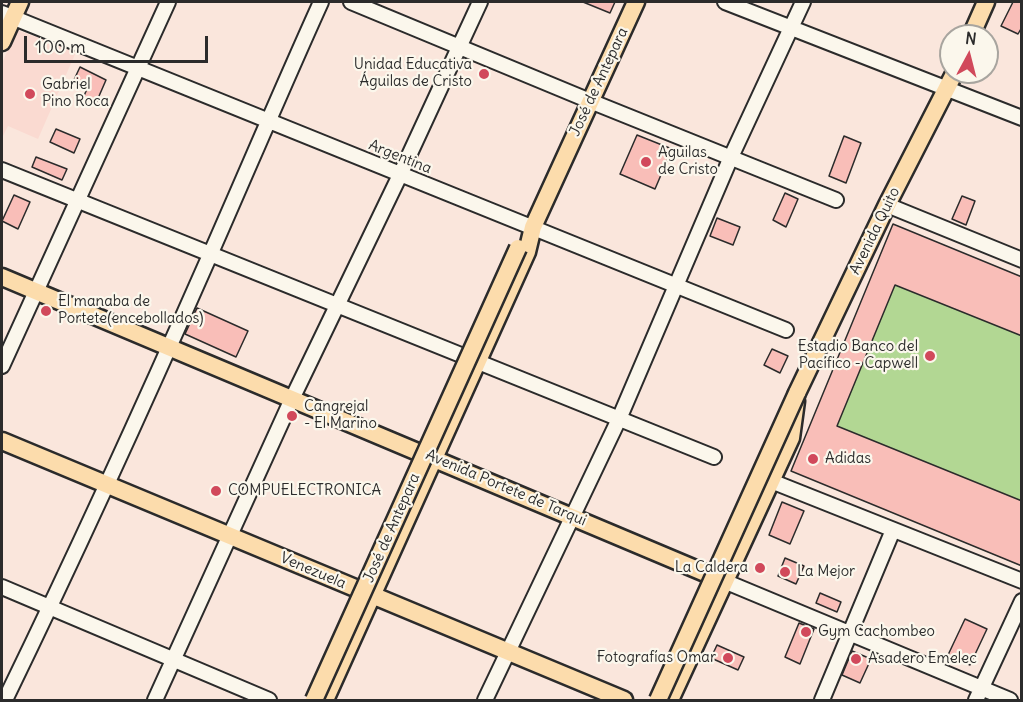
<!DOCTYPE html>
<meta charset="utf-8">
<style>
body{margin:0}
#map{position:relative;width:1023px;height:702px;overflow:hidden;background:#fae6dc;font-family:Delius,sans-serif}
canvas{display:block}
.frame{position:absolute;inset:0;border:3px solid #2b2b2b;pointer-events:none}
.north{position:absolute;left:939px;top:24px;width:60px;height:60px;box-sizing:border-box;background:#fbf7ec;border:2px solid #a8a59f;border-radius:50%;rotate:7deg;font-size:16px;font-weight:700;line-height:24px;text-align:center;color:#2b2b2b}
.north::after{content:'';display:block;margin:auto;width:21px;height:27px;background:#d1495b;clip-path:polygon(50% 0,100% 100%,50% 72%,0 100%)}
.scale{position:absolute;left:24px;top:36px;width:184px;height:27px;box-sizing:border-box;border:3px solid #2b2b2b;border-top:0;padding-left:8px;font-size:18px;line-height:21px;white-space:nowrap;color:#2b2b2b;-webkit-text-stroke:4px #fbf7ec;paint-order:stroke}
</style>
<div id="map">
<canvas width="1023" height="702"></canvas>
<div class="frame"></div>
<div class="north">N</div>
<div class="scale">100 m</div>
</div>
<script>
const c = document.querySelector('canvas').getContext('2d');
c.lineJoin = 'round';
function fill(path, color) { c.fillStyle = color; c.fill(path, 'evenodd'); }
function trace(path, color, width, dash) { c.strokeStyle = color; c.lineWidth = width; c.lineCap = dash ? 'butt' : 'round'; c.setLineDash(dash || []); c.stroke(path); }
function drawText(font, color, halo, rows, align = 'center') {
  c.font = font + ' Delius,sans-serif'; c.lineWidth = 4.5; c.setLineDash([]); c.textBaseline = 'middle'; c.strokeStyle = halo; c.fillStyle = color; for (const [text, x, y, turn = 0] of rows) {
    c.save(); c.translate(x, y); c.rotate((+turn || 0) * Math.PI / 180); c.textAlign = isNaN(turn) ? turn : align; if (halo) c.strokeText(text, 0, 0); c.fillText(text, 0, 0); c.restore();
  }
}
fill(new Path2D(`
 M17 30 76 52 38 139 8 126 2 138V63Z`), '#fadad1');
fill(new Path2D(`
 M893 224 1021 277V566L791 471Z`), '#b2d793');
const building = new Path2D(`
 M583 2H615L610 13Z
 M1013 2H1022V27L1018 34 1001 26Z
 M80 67 106 80 96 103 83 98 87 89 73 82Z
 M56 129 80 139 74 153 50 142Z
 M637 135 672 149 655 189 620 174Z
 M844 136 861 143 846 183 829 176Z
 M36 157 67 169 62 180 32 167Z
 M785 193 798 199 786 227 773 220Z
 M14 195 30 202 18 229 2 221Z
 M962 196 975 201 966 225 952 219Z
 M717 218 740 227 733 245 710 236Z
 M893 224 1022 277V336L895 285 837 426 1022 501V566L791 471Z
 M197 308 248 331 236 357 185 334Z
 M772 349 788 356 780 373 764 365Z
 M782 502 804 511 790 544 769 535Z
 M785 558 804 566 796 584 778 576Z
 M820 593 841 602 837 612 816 603Z
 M965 619 987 629 970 665 948 655Z
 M799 623 814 629 800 664 785 657Z
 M717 645 744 657 738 670 711 658Z
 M852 651 871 659 860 683 842 675Z`);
fill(building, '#f9beb8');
trace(building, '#2b2b2b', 1.5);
const minor = new Path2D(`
 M351 2 590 101 836 200
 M725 2 1022 118
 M2 13 786 330
 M2 170 714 457
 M887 205 1022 260
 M2 366 168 2
 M771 481 1022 581
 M724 581 1010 700
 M2 587 269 700
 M5 700C76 554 144 405 210 255 247 171 283 86 321 2
 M155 700 292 399 400 175 480 2
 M485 700 619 419 731 157 803 2
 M822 700 893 530
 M976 700 1022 601`);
const major = new Path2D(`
 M971 36 986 2
 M2 42 20 2
 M2 277 724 581
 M797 393 887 205 955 72
 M2 441 624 700
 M325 700 527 252 533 227 636 2
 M670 700 791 438 796 401`);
trace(minor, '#2b2b2b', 18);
trace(major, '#2b2b2b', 21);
trace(minor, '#fbf7ec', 14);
trace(major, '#fcdcac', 16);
const majorBridge = new Path2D(`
 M314 700 518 248
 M658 700 797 393`);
trace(majorBridge, '#2b2b2b', 21, []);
trace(majorBridge, '#fcdcac', 16);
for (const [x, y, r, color] of [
 [484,74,6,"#d1495b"],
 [30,94,6,"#d1495b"],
 [646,162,6,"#d1495b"],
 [46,311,6,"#d1495b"],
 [930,356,6,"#d1495b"],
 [292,416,6,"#d1495b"],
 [813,459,6,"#d1495b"],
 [216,491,6,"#d1495b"],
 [760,568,6,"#d1495b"],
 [785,572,6,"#d1495b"],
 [806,632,6,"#d1495b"],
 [728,658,6,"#d1495b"],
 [856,659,6,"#d1495b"]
]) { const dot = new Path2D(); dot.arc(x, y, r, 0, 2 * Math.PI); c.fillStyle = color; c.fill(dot); trace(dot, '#fbf7ec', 2); }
drawText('15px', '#2b2b2b', '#fbf7ec', [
 ["Unidad Educativa",472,65,"right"],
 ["Águilas de Cristo",472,82,"right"],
 ["Gabriel",42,85],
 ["Pino Roca",42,102],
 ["Aguilas",658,153],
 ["de Cristo",658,170],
 ["El manaba de",58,302],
 ["Portete(encebollados)",58,319],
 ["Estadio Banco del",918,347,"right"],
 ["Pacífico - Capwell",918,364,"right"],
 ["Cangrejal",304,407],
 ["- El Marino",304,424],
 ["Adidas",825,459],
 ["COMPUELECTRONICA",228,491],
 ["La Caldera",748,568,"right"],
 ["La Mejor",797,572],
 ["Gym Cachombeo",818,632],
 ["Fotografías Omar",716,658,"right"],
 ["Asadero Emelec",868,659]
], 'left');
drawText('15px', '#2b2b2b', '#fbf7ec', [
 ["José de Antepara",599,82,-65],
 ["Argentina",400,157,22],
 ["Avenida Quito",875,231,-64],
 ["Avenida Portete de Tarqui",506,488,23],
 ["José de Antepara",392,528,-66],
 ["Venezuela",313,571,23]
]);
</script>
